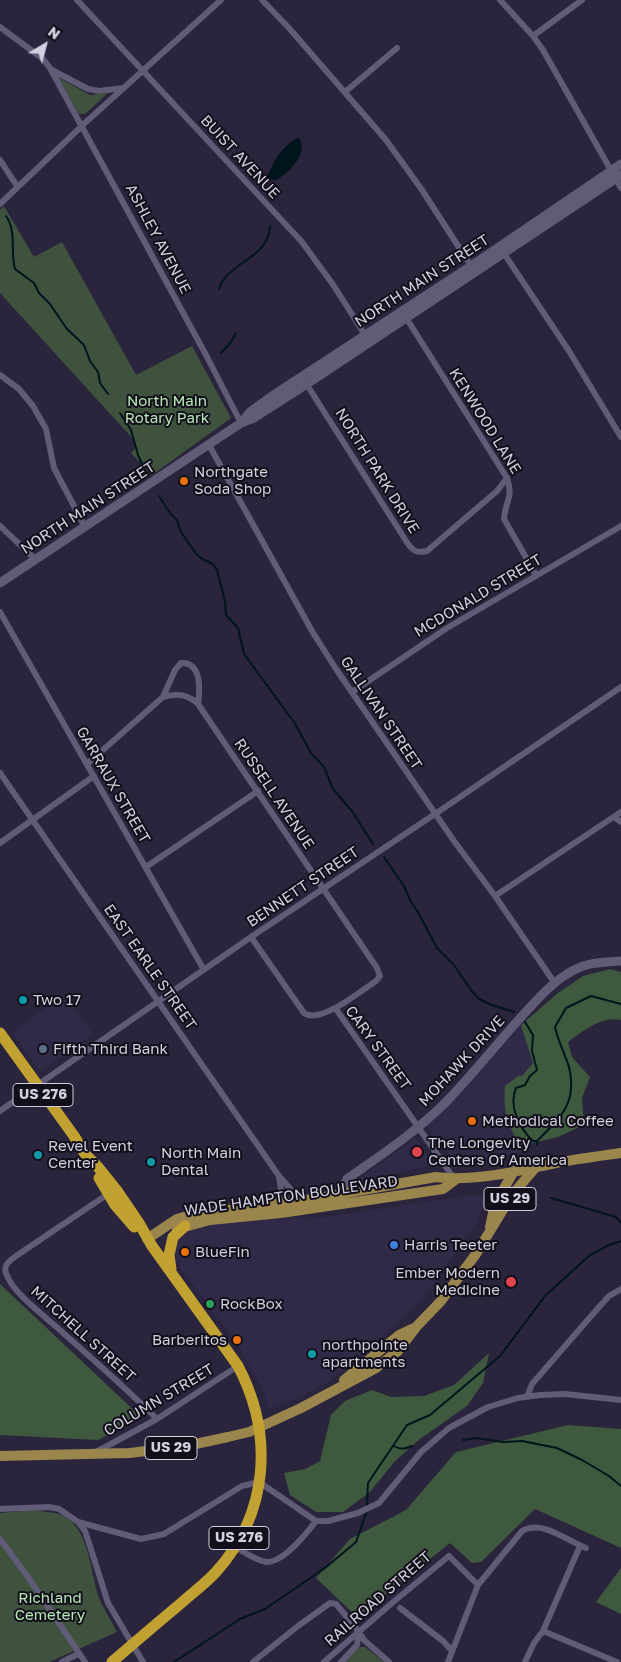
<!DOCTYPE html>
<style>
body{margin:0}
#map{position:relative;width:621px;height:1662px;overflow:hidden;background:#2a243c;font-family:"Golos Text",sans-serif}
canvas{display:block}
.north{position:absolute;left:20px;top:20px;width:50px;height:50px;-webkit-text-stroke:4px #120f1a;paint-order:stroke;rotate:37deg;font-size:14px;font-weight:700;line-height:20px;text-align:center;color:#d2cfdf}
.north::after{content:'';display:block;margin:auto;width:18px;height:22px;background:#d2cfdf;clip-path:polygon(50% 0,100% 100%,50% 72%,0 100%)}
</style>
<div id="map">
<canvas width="621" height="1662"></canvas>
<div class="north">N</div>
</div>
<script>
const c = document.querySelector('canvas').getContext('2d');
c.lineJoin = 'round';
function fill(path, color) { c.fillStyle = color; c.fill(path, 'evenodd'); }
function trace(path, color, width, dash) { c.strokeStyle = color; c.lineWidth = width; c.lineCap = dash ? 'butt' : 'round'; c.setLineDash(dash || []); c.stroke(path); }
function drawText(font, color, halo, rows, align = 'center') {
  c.font = font + ' "Golos Text",sans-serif'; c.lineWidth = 4; c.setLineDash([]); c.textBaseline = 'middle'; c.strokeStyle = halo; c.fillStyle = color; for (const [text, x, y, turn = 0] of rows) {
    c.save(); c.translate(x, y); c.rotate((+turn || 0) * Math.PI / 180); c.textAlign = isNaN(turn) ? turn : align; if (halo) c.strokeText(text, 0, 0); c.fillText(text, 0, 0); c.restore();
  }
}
fill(new Path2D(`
 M65 995 93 1034 40 1072 12 1032Z
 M521 1025 533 1063 522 1076 507 1122 524 1152 456 1163 426 1126Z
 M416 1138 433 1165 355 1183 361 1177Z
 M473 1195 486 1197 478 1221 421 1301 360 1358 331 1380 305 1395 269 1409 263 1391 241 1350 171 1255 174 1238 184 1231 205 1224 295 1218 311 1219Z`), '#312948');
fill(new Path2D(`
 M58 77 90 95 108 93 85 114H79Z
 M4 206 34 257 62 242 136 375 192 346 231 418 152 475 131 453 136 447 134 440 0 293V210Z
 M36 1510C43 1512 52 1512 59 1514 90 1525 90 1572 99 1598 104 1609 111 1621 117 1632L49 1662H0V1513Z
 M361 1647H365L384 1662H342L358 1648Z`), '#3f523e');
fill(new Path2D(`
 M610 969 621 972V1020C602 1016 583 1031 568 1042L572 1057 590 1077 582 1098 584 1125 558 1137 520 1146C507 1122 503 1114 505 1086L518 1076H522L533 1063 521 1025 558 993 583 976Z
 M0 1284 141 1417 98 1440 0 1435Z
 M489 1353 483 1383 467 1406 420 1439 395 1461 370 1492 343 1512H316L290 1495 284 1473 305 1469 320 1461 331 1415 345 1401 372 1390 391 1397 424 1396 454 1385Z
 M568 1425 621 1429V1548L535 1509 481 1562 472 1563 450 1543 357 1617 316 1578 350 1539 406 1510 456 1452Z
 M621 1568V1614L596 1602Z`), '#3f593e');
fill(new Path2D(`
 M297 138H299C309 153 289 173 276 180H269L267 178C272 163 282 146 297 138Z`), '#00151b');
trace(new Path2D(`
 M6 216C17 231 10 253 15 269L34 283 39 293 50 304 67 329 84 345 90 361 98 372 100 383 108 394
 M219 289C227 262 269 259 270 226
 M221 353 231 342 236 333
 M120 413 131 430 138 455 143 466
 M159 496 170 513 177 520 181 532 197 555 204 560 213 564 217 570 225 601 226 615 238 628 244 654 294 722 311 753 324 767 333 789 352 811 373 844
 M384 857 404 886 410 900 419 914 437 948 454 965 471 990 478 998 489 1004 514 1012
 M525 1022 533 1035 532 1051 537 1070 530 1076 525 1085 516 1088C508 1107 520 1129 533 1141H537
 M537 1145V1141C560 1118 578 1103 569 1067 565 1054 558 1041 555 1027L566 1008 591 996 621 1004
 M551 1198 616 1217 621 1223
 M463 1440 476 1438 503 1442 522 1441 557 1448 582 1460 609 1476 621 1486
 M394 1446C401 1450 405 1449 412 1446
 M367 1506 368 1483 407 1425 430 1415 500 1356 545 1296 590 1255 609 1245 621 1241
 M174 1662 240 1619 265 1609 325 1568 356 1542 367 1511`), '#00151b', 2);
trace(new Path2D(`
 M77 0 302 242 334 286 367 338
 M262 0 289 28 386 140 422 190 473 269
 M500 0 533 36 543 50 621 188
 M0 27 43 59 50 68 206 355 241 423
 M533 36 582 0
 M52 70 88 89 99 91 123 88
 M345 92 397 48
 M0 160 17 186
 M0 204 86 122 221 0
 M501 249 569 351 621 437
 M405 316 507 478C514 497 505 502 504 519L536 575
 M0 375 19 389 33 406 46 429 54 468 85 527
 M302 377 408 544C414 552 418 553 427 551L497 491 507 478
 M209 445 312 631 336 669 454 841 495 896 554 982
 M0 526 35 559
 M0 612 204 970
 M352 692 447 628 621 526
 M163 697C177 693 188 694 198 704L377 968 380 976 376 981C362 990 320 1025 304 1013L251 937
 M87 764 163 697 175 670 181 663C202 662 200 690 198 704
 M0 773 279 1176 301 1201
 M614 817 621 822
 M0 843 94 776
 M146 867 258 791
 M495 896 621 812
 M336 1009 455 1180
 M0 1111 251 937 441 810 621 687
 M108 1194 16 1256C10 1261 3 1264 6 1273 12 1293 46 1317 61 1331 94 1360 126 1388 157 1419
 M275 1204 282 1196 279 1177
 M527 1397 532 1384 599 1307 609 1296 621 1289
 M96 1452 157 1419 238 1366
 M0 1509 49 1507 59 1509 78 1522 85 1531 89 1543 108 1603 143 1662
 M78 1522 141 1539 164 1534 242 1486 259 1482 316 1521H328L358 1513 379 1503 421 1452 449 1428 488 1407 518 1398 540 1395 565 1394 621 1400
 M0 1539 28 1577 85 1662
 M234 1546C244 1552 254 1560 266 1562 283 1563 307 1533 316 1521
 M400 1608 443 1641 452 1651
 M543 1631 617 1662
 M62 1662 78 1654
 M253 1662 298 1626 330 1603 336 1604 356 1628 364 1640 389 1662
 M324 1662 392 1603 449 1556 478 1585
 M341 1662 357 1645 359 1633
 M448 1662 478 1585 522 1531C542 1519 567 1541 586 1548
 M525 1662 534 1643 543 1631 580 1546`), '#605b76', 6);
trace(new Path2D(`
 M241 423 250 412 275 394 471 266 621 164
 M0 583 241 423 254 418 307 384 621 175
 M345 1200 343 1188 347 1179C381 1155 416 1132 446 1102 470 1077 492 1050 514 1025 535 1002 554 977 583 966 595 962 609 962 621 961`), '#605b76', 9);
trace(new Path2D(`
 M490 1227 495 1204 514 1171
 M177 1229 210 1220 281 1213 443 1189 455 1180
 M147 1239 177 1219 194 1214 301 1201 436 1177C474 1182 518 1171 556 1163 577 1159 599 1156 621 1153
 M344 1380 399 1335 414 1328
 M0 1456 130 1453 186 1446 228 1437 249 1432 301 1408 376 1368 398 1351 417 1326 441 1301 476 1254 512 1195 535 1168`), '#9a854d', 10);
trace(new Path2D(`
 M0 1033 74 1136 90 1162
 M87 1156 98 1167 118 1192 139 1223 152 1246 238 1366C274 1435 269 1513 216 1572 205 1584 191 1594 179 1605 156 1624 134 1643 112 1662
 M99 1178 115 1205 134 1227
 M171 1269 169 1255 173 1237 185 1226`), '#c1a132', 11);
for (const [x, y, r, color] of [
 [184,481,5,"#e8710a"],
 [23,1000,5,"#0f9aa8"],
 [43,1049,5,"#5c6f8a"],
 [472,1121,5,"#e8710a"],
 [417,1152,6,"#e0444e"],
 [38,1155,5,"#0f9aa8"],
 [151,1162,5,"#0f9aa8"],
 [394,1245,5,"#3f7fe0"],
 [185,1252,5,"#e8710a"],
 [511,1282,6,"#e0444e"],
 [210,1304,5,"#2e9e5b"],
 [237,1340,5,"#e8710a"],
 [312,1354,5,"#0f9aa8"]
]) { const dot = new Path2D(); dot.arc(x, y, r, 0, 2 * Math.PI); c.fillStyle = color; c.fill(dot); trace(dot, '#120f1a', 2); }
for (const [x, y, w] of [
 [43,1095,60],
 [510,1199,52],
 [171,1448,52],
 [239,1538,60]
]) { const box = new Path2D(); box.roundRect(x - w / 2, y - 11.5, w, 23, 4); c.fillStyle = '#120f1a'; c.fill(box); trace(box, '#d2cfdf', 1); }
drawText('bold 14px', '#d2cfdf', null, [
 ["US 276",43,1095],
 ["US 29",510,1199],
 ["US 29",171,1448],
 ["US 276",239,1538]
]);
drawText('15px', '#d2cfdf', '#120f1a', [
 ["BUIST AVENUE",240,157,47],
 ["ASHLEY AVENUE",158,239,62],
 ["NORTH MAIN STREET",422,281,-33],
 ["KENWOOD LANE",485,421,58],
 ["NORTH PARK DRIVE",377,471,58],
 ["NORTH MAIN STREET",88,508,-33],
 ["MCDONALD STREET",478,596,-31],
 ["GALLIVAN STREET",381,713,56],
 ["GARRAUX STREET",113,785,60],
 ["RUSSELL AVENUE",274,794,56],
 ["BENNETT STREET",303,887,-34],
 ["EAST EARLE STREET",150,967,55],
 ["CARY STREET",378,1048,54],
 ["MOHAWK DRIVE",462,1061,-47],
 ["WADE HAMPTON BOULEVARD",291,1196,-8],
 ["MITCHELL STREET",83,1334,42],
 ["COLUMN STREET",159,1400,-31],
 ["RAILROAD STREET",378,1599,-41]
]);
drawText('15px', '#b8e8b6', '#120f1a', [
 ["North Main",167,401],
 ["Rotary Park",167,418],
 ["Richland",50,1598],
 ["Cemetery",50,1615]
]);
drawText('15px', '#d2cfdf', '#120f1a', [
 ["Northgate",194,472],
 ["Soda Shop",194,489],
 ["Two 17",33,1000],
 ["Fifth Third Bank",53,1049],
 ["Methodical Coffee",482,1121],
 ["The Longevity",428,1143],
 ["Centers Of America",428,1160],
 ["Revel Event",48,1146],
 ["Center",48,1163],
 ["North Main",161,1153],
 ["Dental",161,1170],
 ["Harris Teeter",404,1245],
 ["BlueFin",195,1252],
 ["Ember Modern",500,1273,"right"],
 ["Medicine",500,1290,"right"],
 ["RockBox",220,1304],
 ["Barberitos",227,1340,"right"],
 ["northpointe",322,1345],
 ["apartments",322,1362]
], 'left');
</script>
